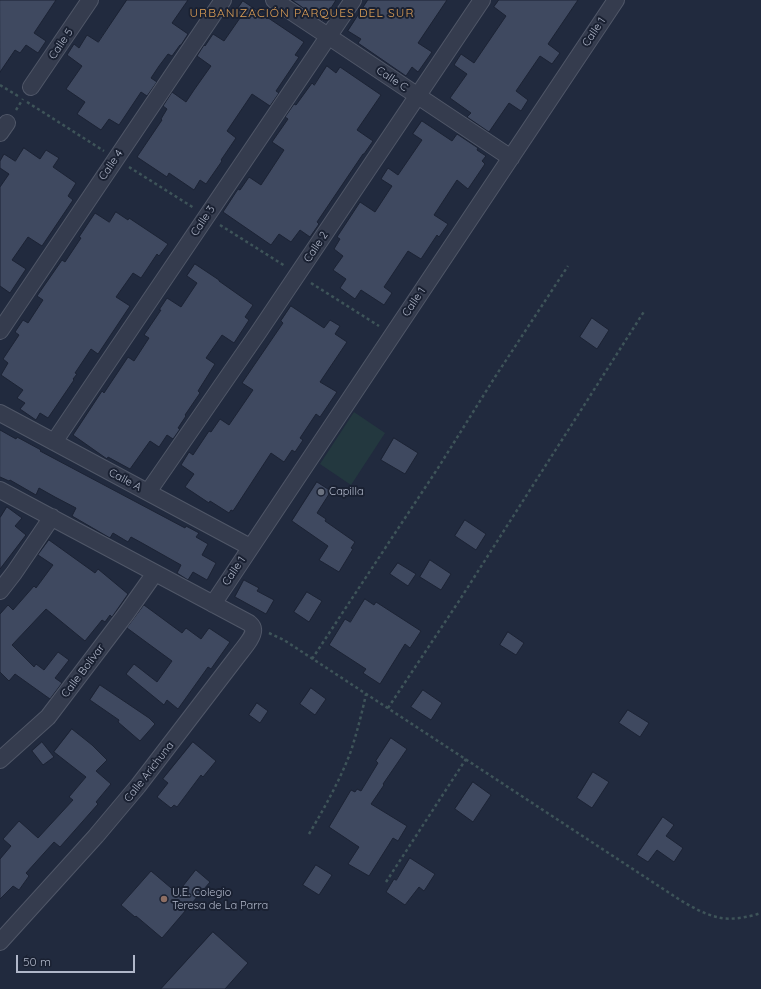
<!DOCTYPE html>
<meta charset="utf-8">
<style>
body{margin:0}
#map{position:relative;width:761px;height:989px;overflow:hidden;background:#212a3e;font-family:Quicksand,sans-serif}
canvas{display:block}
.scale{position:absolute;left:16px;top:955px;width:119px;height:18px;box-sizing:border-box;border:2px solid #b0b7c9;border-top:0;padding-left:5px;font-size:12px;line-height:14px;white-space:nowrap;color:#b0b7c9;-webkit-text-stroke:3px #1a2132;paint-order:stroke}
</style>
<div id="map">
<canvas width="761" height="989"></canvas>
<div class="scale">50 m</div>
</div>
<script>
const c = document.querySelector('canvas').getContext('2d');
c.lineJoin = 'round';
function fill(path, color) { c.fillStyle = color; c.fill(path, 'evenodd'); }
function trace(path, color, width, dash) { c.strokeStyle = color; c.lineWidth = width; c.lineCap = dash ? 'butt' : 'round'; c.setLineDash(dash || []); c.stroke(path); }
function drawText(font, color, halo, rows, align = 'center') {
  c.font = font + ' Quicksand,sans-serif'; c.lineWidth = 4; c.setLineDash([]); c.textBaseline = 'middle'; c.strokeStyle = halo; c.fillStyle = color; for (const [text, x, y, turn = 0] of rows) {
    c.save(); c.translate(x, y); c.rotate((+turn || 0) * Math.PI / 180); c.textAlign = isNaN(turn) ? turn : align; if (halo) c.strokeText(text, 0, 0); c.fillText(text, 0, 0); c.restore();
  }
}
fill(new Path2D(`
 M354 412 385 433 351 485 320 464Z`), '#23383f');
const building = new Path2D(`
 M0 0H56L34 33 46 41 38 53 26 45 20 53 15 50 0 72Z
 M127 0H188L172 23 188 34 181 45H180L172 56 168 54 159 66 151 78 157 82 147 96 141 92 119 125 109 119 101 130 77 114 85 102 66 89 82 66 67 55 74 44 79 48 87 35 98 42Z
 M292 0H336L323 21Z
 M368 0H447L418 43 432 52 418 72 412 67 406 76 358 43 361 39 348 31Z
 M499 0H578L548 44 560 53 552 64 540 56 516 91 528 100 521 111 509 103 489 132 467 117 471 113 450 98 467 74 454 65 461 54 474 63 506 16 494 7Z
 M243 1 304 42 295 55 299 57 276 91 279 93 270 106 252 94 227 131 236 138 221 160 222 161 206 184 200 180 194 190 169 173 167 177 137 157 162 120 161 119 167 109 163 106 172 92 186 102 194 90 211 66 197 56 204 45 205 46 213 34 224 41 240 18 234 14Z
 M327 66 336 73 340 67 381 95 357 130 373 141 364 154H363L317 222 319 224 310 237 300 230 291 242 279 234 271 245 223 212 238 189 240 190 249 177 261 185 284 150 272 142 288 119 285 117 294 104 296 105 312 83 314 85Z
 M422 121 452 141 457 134 478 148 477 150 486 156 482 161 485 164 468 189 457 180 434 215 448 224 439 237 437 235 421 259 408 251 384 287 392 293 384 305 361 290 355 299 340 288 346 279 333 270 343 256 334 249 340 239 337 237 360 202 375 212 392 186 381 179 388 168 398 175 422 140 413 134Z
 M24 148 40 159 46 150 59 158 53 167 76 183 68 196 73 200 42 246 28 237 12 260 26 269 10 293 0 286V187L9 174 0 168V161L4 154 15 161Z
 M116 212 128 220 129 218 168 244 159 256 157 254 141 278 133 273 116 297 130 306 98 354 91 349 75 373 77 374 73 379 74 380 48 418 40 413 36 420 20 409 25 403 17 398 23 390 1 375 8 363 3 359 19 335 15 332 23 320 28 323 43 300 37 296 62 260 65 262 81 238 79 237 95 213 109 222Z
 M195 264 219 280V281L253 305 245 317 249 320 234 343 222 335 206 358 215 364 198 391 200 393 185 415 186 416 178 428 180 429 173 439 167 435 159 447 150 441 130 469 108 457 107 459 73 435 102 391 104 393 128 357 134 361 149 338 144 335 161 310H159L167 298 181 307 197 283 187 276Z
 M291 306 324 328 330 320 340 326 335 334 347 342 320 382 337 392 320 417 316 414 300 438 303 440 295 452 292 450 284 462 271 453 233 511 231 510 229 513 210 501 209 503 185 487 194 474 181 465 189 452 193 455 209 431 211 432 220 419 229 425 253 390 242 383 283 323 281 321Z
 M592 318 609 330 597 349 580 337Z
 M0 430 16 439 17 437 41 450 40 451 185 528 186 526 199 533 196 537 208 544 202 555 216 563 207 580 193 572 188 580 177 573 181 565 142 543 131 537 128 542 113 533 110 538 72 516 76 508 55 497 39 488 36 495 10 480 9 481 0 477Z
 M394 438 418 453 405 474 381 460Z
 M317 482 331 491 317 513 326 519 325 521 355 542 351 548 353 549 339 572 319 560 328 546 292 521Z
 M7 507 22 518 15 526 26 535 0 569V518Z
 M465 520 486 534 476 550 455 536Z
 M49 540 95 573 98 569 128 594 112 617 110 615 105 622 102 620 85 641 46 609 12 645 34 667 36 664 44 670 58 652 69 660 55 678 62 683 50 699 15 674 9 681 0 672V614L8 605 13 610 34 586 36 588 53 565 38 555Z
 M430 560 451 574 441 590 420 577Z
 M398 563 416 574 408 586 390 574Z
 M244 580 259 588 257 591 274 600 266 614 235 597Z
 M307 592 322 601 309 622 294 612Z
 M365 599 374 605 376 602 421 631 410 648 405 644 380 684 363 673 366 669 329 645 345 619 350 622Z
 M144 605 182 633 186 628 201 639 209 628 230 642 211 669 208 667 178 709 167 700 164 705 126 674 134 664 157 682 172 661 127 628Z
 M508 632 524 643 516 655 500 645Z
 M100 685 149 718 155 724 140 741 118 722 119 720 90 700Z
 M311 688 326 699 315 715 300 704Z
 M423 690 442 703 431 720 411 707Z
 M257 703 268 711 260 723 249 715Z
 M628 710 649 723 640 737 619 723Z
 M72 729 92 745 107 760 96 771 111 784 96 802 98 804 60 847 54 842 26 873 29 876 19 890 13 886 0 899V859L11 846 3 839 19 821 38 838 73 800 69 797 86 777 54 752Z
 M391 738 407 749 383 784 384 785 371 804 407 826 398 841 393 838 369 876 348 864 359 847 329 827 351 790 355 792 357 789 361 791 378 763 376 761Z
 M42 742 54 757 43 765 32 751Z
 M193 742 216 761 203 777 201 775 177 807 174 805 171 808 157 797 168 783 163 779Z
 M593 772 609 782 592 808 577 798Z
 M473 782 491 795 473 822 455 809Z
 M663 817 674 825 666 836 683 848 674 862 657 850 648 862 637 855Z
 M410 858 435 874 424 891 419 887 405 905 386 892 394 879 396 880Z
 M316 865 332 875 319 895 303 885Z
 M196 870 210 882 162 938 136 916 135 917 121 905 151 871 177 893Z
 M213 932 248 963 225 989H161Z`);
fill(building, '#3f4960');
trace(building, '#1c2334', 1);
const street = new Path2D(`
 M274 0 511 158
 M31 87 90 0
 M0 133 7 123
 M0 331 223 0
 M0 413 250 547
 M54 442 353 0
 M0 490 249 623C251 625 253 626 253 629 255 636 241 651 236 658L138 786 96 836 0 942
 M148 492 258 333 482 0
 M0 591 14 573 52 517
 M213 604C347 402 482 201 616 0
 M0 760 48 717 126 614 155 573`);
trace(street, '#505768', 18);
trace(new Path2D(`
 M0 85 18 96
 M27 102 104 151
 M16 110 23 99
 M129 167 194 208
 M220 225 285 266
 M311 283 379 326
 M269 633 284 640 680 900C692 907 704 914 717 917 730 921 749 917 761 913
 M312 659 438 468 495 377 568 266
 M388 708 459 601 645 310
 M309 834C325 807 340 780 351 751 357 732 362 713 366 694
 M386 882 466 759`), '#3e5459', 2.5, [3, 3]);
trace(street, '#353c4e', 16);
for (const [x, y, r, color] of [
 [321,492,4,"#6b7280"],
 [164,899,4,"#8d6e63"]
]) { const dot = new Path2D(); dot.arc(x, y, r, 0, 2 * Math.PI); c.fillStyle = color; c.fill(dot); trace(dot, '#1a2132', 1.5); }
drawText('11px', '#b0b7c9', '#1a2132', [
 ["Calle 1",594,32,-56],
 ["Calle 5",61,44,-56],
 ["Calle C",392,79,34],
 ["Calle 4",111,165,-56],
 ["Calle 3",203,221,-56],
 ["Calle 2",316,247,-56],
 ["Calle 1",414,302,-56],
 ["Calle A",125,480,28],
 ["Calle 1",234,571,-56],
 ["Calle Bolívar",83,671,-53],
 ["Calle Arichuna",149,772,-52]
]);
drawText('11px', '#b0b7c9', '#1a2132', [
 ["Capilla",329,492],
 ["U.E. Colegio",172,893],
 ["Teresa de La Parra",172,906]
], 'left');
c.letterSpacing = '1px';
drawText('12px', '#dea057', '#1a2132', [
 ["URBANIZACIÓN PARQUES DEL SUR",302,13]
]);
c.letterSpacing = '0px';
</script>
